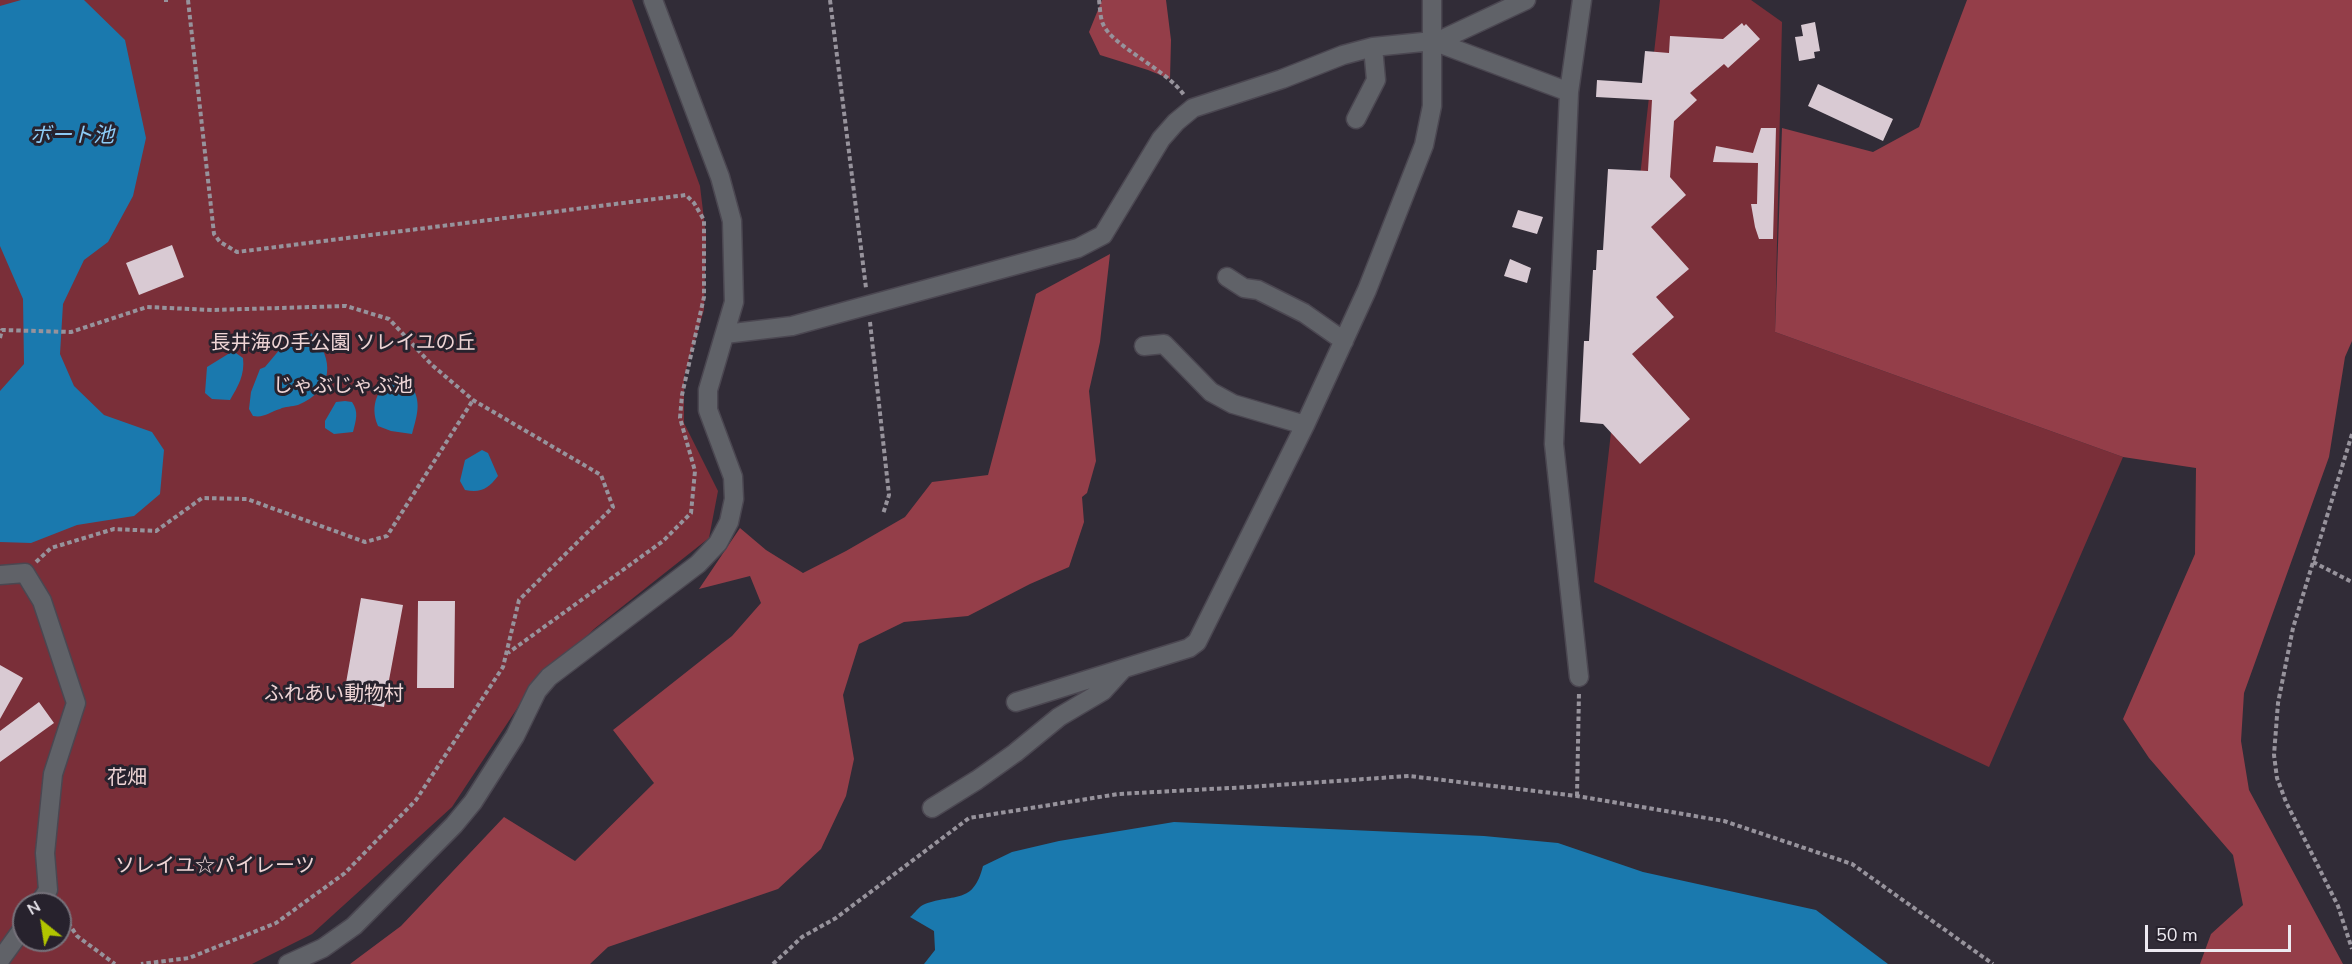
<!DOCTYPE html>
<meta charset="utf-8">
<style>
body{margin:0}
#map{position:relative;width:2352px;height:964px;overflow:hidden;background:#312c37;font-family:"Nunito Sans",sans-serif}
canvas{display:block}
.north{position:absolute;left:12px;top:892px;width:60px;height:60px;box-sizing:border-box;background:#27222d;border:2px solid #76727b;border-radius:50%;rotate:330deg;font-size:16px;font-weight:700;line-height:24px;text-align:center;color:#edeaf1}
.north::after{content:'';display:block;margin:auto;width:21px;height:27px;background:#b1c500;clip-path:polygon(50% 0,100% 100%,50% 72%,0 100%)}
.scale{position:absolute;left:2145px;top:925px;width:146px;height:27px;box-sizing:border-box;border:3px solid #edeaf1;border-top:0;padding-left:8px;font-size:18px;line-height:21px;white-space:nowrap;color:#edeaf1;-webkit-text-stroke:4px #27222d;paint-order:stroke}
</style>
<div id="map">
<canvas width="2352" height="964"></canvas>
<div class="north">N</div>
<div class="scale">50 m</div>
</div>
<script>
const c = document.querySelector('canvas').getContext('2d');
c.lineJoin = 'round';
function fill(path, color) { c.fillStyle = color; c.fill(path, 'evenodd'); }
function trace(path, color, width, dash) { c.strokeStyle = color; c.lineWidth = width; c.lineCap = dash ? 'butt' : 'round'; c.setLineDash(dash || []); c.stroke(path); }
function drawText(font, color, halo, rows, align = 'center') {
  c.font = font + ' "Nunito Sans","Noto Sans JP",sans-serif'; c.lineWidth = 6; c.setLineDash([]); c.textBaseline = 'middle'; c.strokeStyle = halo; c.fillStyle = color; for (const [text, x, y, turn = 0] of rows) {
    c.save(); c.translate(x, y); c.rotate((+turn || 0) * Math.PI / 180); c.textAlign = isNaN(turn) ? turn : align; if (halo) c.strokeText(text, 0, 0); c.fillText(text, 0, 0); c.restore();
  }
}
fill(new Path2D(`
 M0 0H632L700 186 706 236 704 310 684 377V423L718 491 709 538 594 629 522 701 452 807 312 934 252 964H0ZM24 904H60V940H24Z
 M1660 0H1751L1782 22 1775 332 2123 457 1989 767 1594 582Z`), '#7a2f39');
fill(new Path2D(`
 M1102 0H1166L1171 40 1170 79 1148 70 1100 55 1089 32Z
 M1967 0H2352V341L2345 357 2329 457 2244 693 2241 741 2249 790 2343 964H2200L2211 934 2243 905 2233 855 2149 758 2123 719 2195 554 2196 468 2123 457 1775 332 1782 128 1873 152 1919 127Z
 M1110 254 1100 342 1089 391 1096 461 1087 493 1082 497 1084 522 1069 567 1030 584 968 616 904 622 859 644 843 695 854 759 846 796 821 849 778 889 608 947 590 964H350L401 926 504 817 575 861 654 783 613 730 732 636 761 603 750 576 699 589 740 528 766 550 803 573 846 551 905 517 932 482 988 475 1036 294Z`), '#943e49');
fill(new Path2D(`
 M21 0H84L125 40 146 138 133 196 108 242 84 260 63 304 60 354 74 386 104 415 152 432 164 450 160 494 134 516 77 525 31 543 0 542V391L24 364 23 299 0 246V6Z
 M311 333C335 359 334 390 298 405 292 407 285 406 280 409 269 412 265 418 253 416L249 409 251 392 260 369 265 367 286 342Z
 M233 351 243 358C245 375 238 386 230 400L212 399 205 393 207 367Z
 M397 377 409 381C422 401 418 412 412 434L391 431 378 426C369 405 378 386 397 377Z
 M345 401 352 402C359 412 356 420 353 432L334 434 325 428V421L336 402Z
 M482 450 488 453 498 476C488 489 481 493 465 490L460 481 465 460Z
 M1174 822 1484 836 1558 843 1643 872 1816 910 1888 964H924L935 950 934 931 910 917C915 913 919 906 925 904 955 893 973 905 983 866L1012 852 1059 841Z`), '#1a79ae');
fill(new Path2D(`
 M1815 22 1820 51 1814 52 1815 58 1799 61 1795 37 1803 36 1801 25Z
 M1742 23 1744 26 1746 24 1760 39 1728 68 1724 64 1690 93 1697 100 1674 121 1670 177 1686 195 1651 227 1689 269 1656 297 1674 317 1632 354 1690 419 1640 464 1603 424 1580 422 1584 341H1589L1593 270H1596L1597 250H1603L1608 169 1648 171 1652 100 1596 97 1597 80 1642 83 1645 51 1669 53 1670 36 1723 39Z
 M1818 84 1893 119 1883 141 1808 106Z
 M1761 128H1776L1773 239H1759L1755 227 1751 204H1757L1758 163 1713 162 1716 146 1753 153Z
 M1518 210 1543 217 1537 234 1512 227Z
 M172 245 184 277 139 295 126 263Z
 M1510 259 1531 268 1527 283 1504 276Z
 M361 598 403 605 384 707 343 700Z
 M418 601H455L454 688H417Z
 M0 665 23 678 0 719Z
 M39 702 54 723 0 762V731Z`), '#d9cad3');
const minor = new Path2D(`
 M1433 41 1569 92
 M1356 119 1376 80 1373 47
 M1227 277 1244 288 1258 290 1304 313 1344 341
 M725 334 792 326 1078 248 1103 235 1161 139 1176 122 1193 108 1282 79 1343 55 1373 47 1433 41 1445 38 1526 0
 M1144 346 1164 344 1211 392 1233 404 1305 425
 M0 575 25 573 42 601 76 703 53 774 45 853 48 890 39 904
 M1579 677 1554 444 1569 92 1582 0
 M1016 702 1189 648 1197 642 1305 425 1367 290 1424 145 1432 106V0
 M932 808 977 780 1015 753 1059 717 1103 691 1123 669
 M0 960 24 927
 M288 964 323 948 354 926 454 825 473 802 515 736 537 691 549 677 698 564 718 543 729 522 734 499 733 477 708 410V390L734 302 732 221 720 177 653 0`);
trace(minor, '#4b4751', 21);
trace(new Path2D(`
 M164 0H168
 M188 0 214 234 220 242 237 252 686 195 694 203 704 220V297L682 395 680 418 695 471 691 513 663 541 508 653
 M830 0 866 288
 M1099 0C1100 7 1100 17 1103 24 1112 46 1166 69 1184 95
 M870 322 889 495 883 514
 M0 338 2 330 71 332 147 307 212 310 346 306 389 319 432 365 473 400 601 475 613 507 519 600 503 667 416 800 345 873 276 923 189 958 141 964
 M2352 434 2293 628 2278 703 2274 755 2277 778 2286 802 2338 906 2352 949
 M36 562 51 548 114 529 156 531 202 498 247 499 365 542 387 536 473 400
 M2313 562 2352 582
 M1577 796 1579 692
 M60 910 77 936 115 964
 M773 964 802 937 836 918 969 818 1118 794 1249 787 1409 776 1577 796 1724 821 1852 864 1993 964`), '#97939c', 4, [4.5, 3]);
trace(minor, '#606268', 18);
drawText('20px', '#efd5d6', '#27222d', [
 ["長井海の手公園 ソレイユの丘",343,344],
 ["じゃぶじゃぶ池",343,387],
 ["ふれあい動物村",334,695],
 ["花畑",127,779],
 ["ソレイユ☆パイレーツ",215,867]
]);
drawText('italic 21px', '#8dcbf5', '#27222d', [
 ["ボート池",72,137]
]);
</script>
